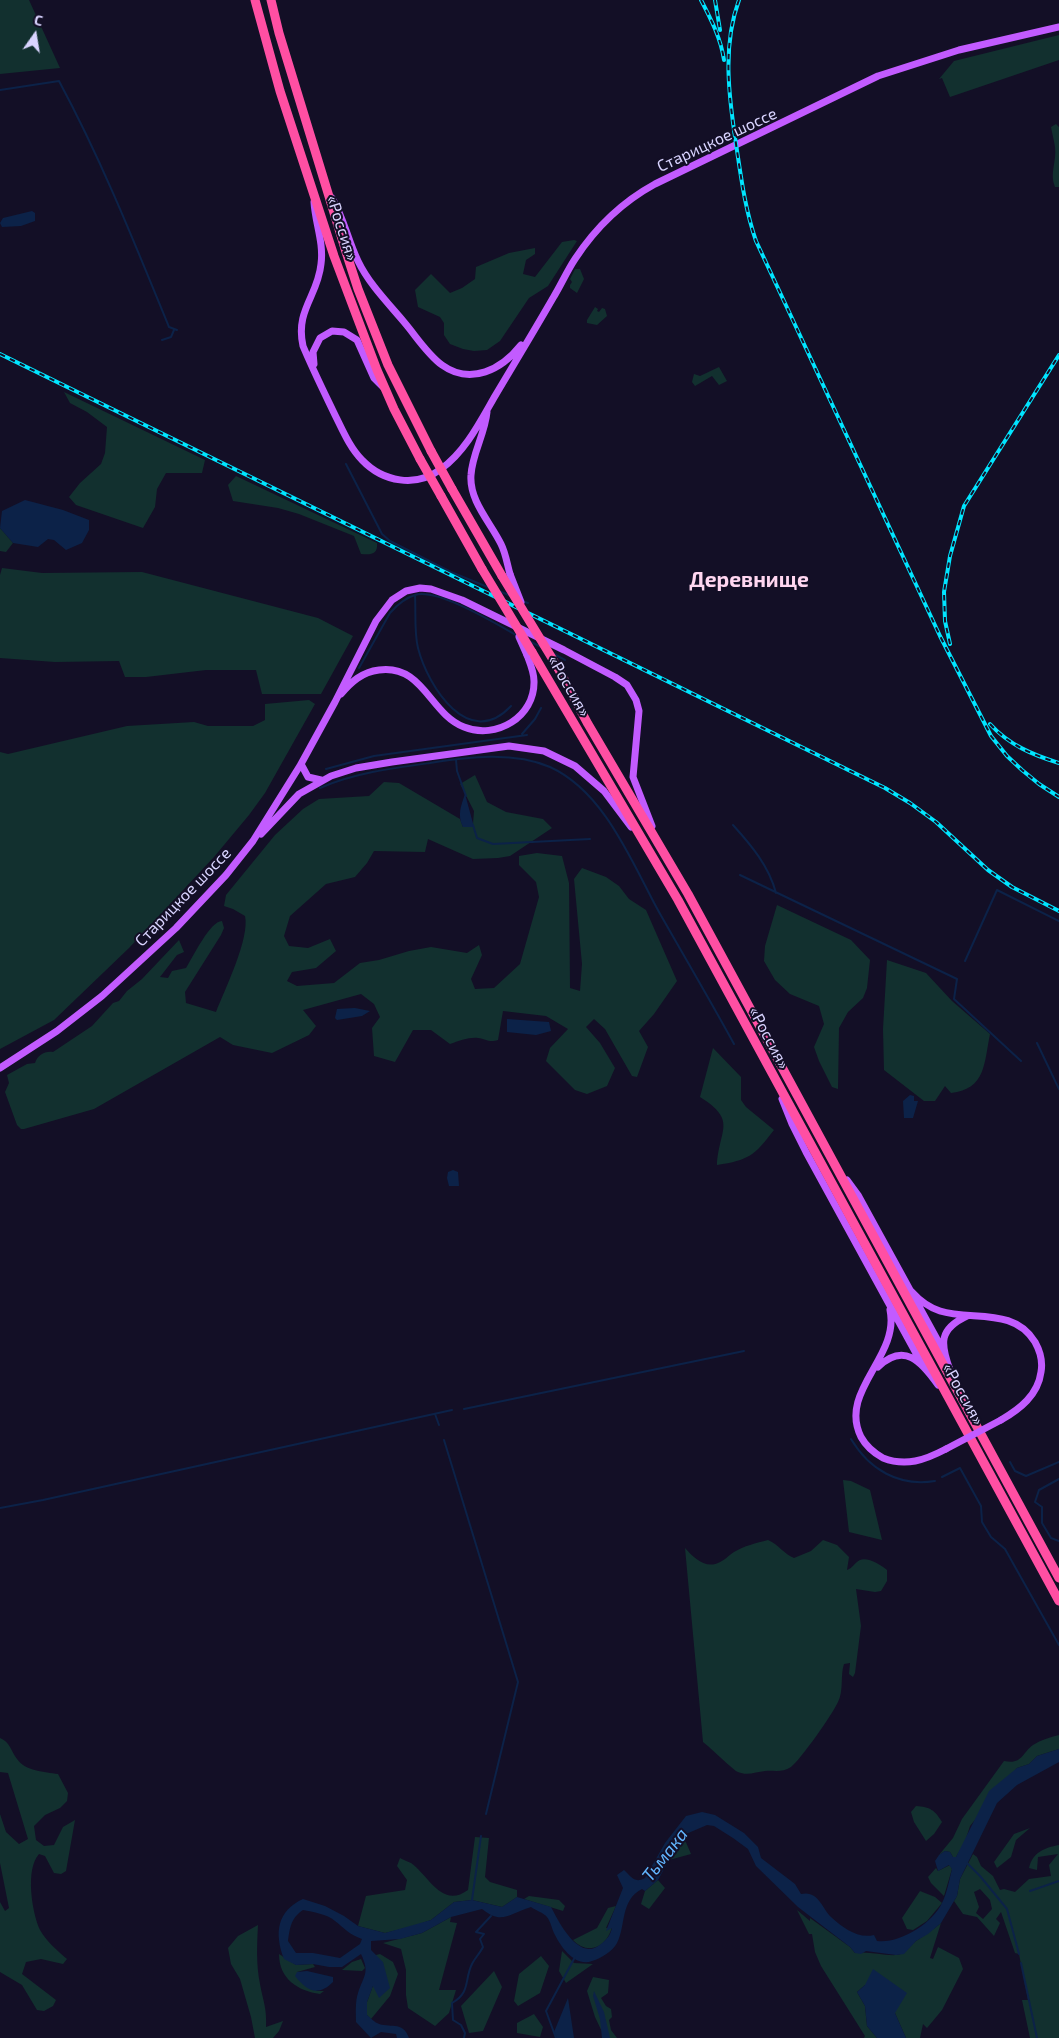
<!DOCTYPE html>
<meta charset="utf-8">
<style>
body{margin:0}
#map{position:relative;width:1059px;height:2038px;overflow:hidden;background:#130f26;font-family:"Exo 2",sans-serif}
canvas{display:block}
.north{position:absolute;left:10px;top:10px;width:50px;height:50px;-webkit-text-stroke:4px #130f26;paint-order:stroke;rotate:13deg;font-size:14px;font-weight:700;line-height:20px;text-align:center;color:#d9d4ff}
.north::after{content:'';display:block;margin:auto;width:18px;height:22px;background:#d9d4ff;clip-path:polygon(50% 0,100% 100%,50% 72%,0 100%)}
</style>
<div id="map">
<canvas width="1059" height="2038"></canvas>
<div class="north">С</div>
</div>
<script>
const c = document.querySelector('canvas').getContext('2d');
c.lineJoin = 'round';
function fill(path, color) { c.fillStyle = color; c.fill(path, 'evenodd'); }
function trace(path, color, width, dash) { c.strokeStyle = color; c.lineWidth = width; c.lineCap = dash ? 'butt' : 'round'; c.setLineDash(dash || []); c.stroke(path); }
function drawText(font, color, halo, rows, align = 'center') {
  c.font = font + ' "Exo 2",sans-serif'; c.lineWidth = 4; c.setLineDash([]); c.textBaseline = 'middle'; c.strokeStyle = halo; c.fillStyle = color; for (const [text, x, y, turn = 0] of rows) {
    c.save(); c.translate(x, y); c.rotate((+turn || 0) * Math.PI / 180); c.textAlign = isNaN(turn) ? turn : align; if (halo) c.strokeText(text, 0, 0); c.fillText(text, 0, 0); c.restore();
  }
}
fill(new Path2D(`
 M0 0H29L60 68 0 74Z
 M1059 35V60L950 97 942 78 939 79 954 61Z
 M1056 124 1059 127V187H1055C1049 174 1057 161 1055 147 1054 140 1052 133 1051 127Z
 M574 240 577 241 548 286 529 298 500 341 487 350 474 351 463 349 450 344 444 335V323L440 317 418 307 415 290 431 274 450 293 462 288 475 279 476 267 509 253 535 248V254L526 260 523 274 535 277 562 242Z
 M575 269H580L584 279 577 293 570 288V285L572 282 570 279Z
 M595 307 598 309 597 311 599 312 602 308 605 309 607 316 597 325 587 323V320Z
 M719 367 727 381 719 385 712 376 695 386 692 382 694 374 700 376Z
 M64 392 205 460 202 473H166L157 489 155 507 143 528 76 505 69 497 80 483 101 464 105 453 107 427 87 412 70 403Z
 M236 476 377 543C378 554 372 555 361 554L354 536 299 514 278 508 233 501 228 485Z
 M0 528 13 543 6 552 0 551Z
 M2 568 42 573 142 572 318 618 353 636 321 694H262L256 670H206L146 677H125L119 661 55 662 0 658V575Z
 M309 700 315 704 265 793 249 815 214 857 129 948 54 1020 0 1049V752L8 754 127 726 194 722 208 726H253L265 720V704Z
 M475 775 487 802 506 812 543 819 552 828 510 856 498 858 473 859 428 839 425 852 374 851 367 863 355 877 326 884 290 916 284 936 289 946 308 948 330 939 336 951 316 968 292 972 287 981 297 986 334 983 360 963 379 960 409 951 431 947 467 953 479 945 482 955 471 979 475 989 494 988 520 964 539 897 536 882 519 865V856L537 853 562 856 569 883 570 988 580 991 582 964 574 879 582 868 606 877 619 886 629 899 646 910 677 981 654 1014 639 1031 648 1047 637 1077 632 1076 605 1029 594 1019 586 1027 600 1043 615 1068 607 1086 587 1094 575 1090 546 1061 550 1048 568 1029 546 1016 503 1011 498 1040C489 1043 486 1039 478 1038 469 1037 459 1041 450 1044L431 1030H413L395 1062 374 1056 372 1028 380 1017 374 1004 361 994 303 1010 316 1026 309 1035 272 1053 233 1045 220 1037 94 1109 24 1129H21L17 1125 5 1092 9 1083 7 1075 27 1064 35 1063C38 1055 44 1051 53 1052L92 1026 113 1003 119 1001 127 991 142 979 179 940 184 952 177 955 160 977 168 978 172 971 186 968C193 957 210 921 222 921L224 928 221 935 185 992 186 1003 216 1012C225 989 250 938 245 916L233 909 224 906 226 895 275 835 303 809 319 799 369 796 384 782 399 783 460 819 463 827 473 824 474 811 460 784Z
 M777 905 851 940 870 960 867 988 863 998 848 1012 839 1028 838 1089 832 1087 819 1061 814 1047 824 1024 819 1006 790 994 775 980 764 961 765 946Z
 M887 960 926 973 952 1001 990 1034C984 1063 986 1089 951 1093L945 1086 935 1101H924L884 1070 883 1029Z
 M713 1048 741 1077V1100L746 1107 774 1130C754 1156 749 1160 717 1165 719 1129 738 1121 700 1097Z
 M843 1480 851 1481 870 1490 882 1540 849 1532Z
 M768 1540C779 1545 784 1554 794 1558L811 1551 823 1540 837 1545 849 1557 847 1570C853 1568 855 1562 860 1560 868 1557 881 1565 887 1570V1581L881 1591 875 1592 856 1589 861 1626 855 1673 853 1677 849 1674 850 1663 844 1664C840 1676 844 1690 838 1702 832 1715 801 1759 791 1767 782 1773 774 1770 765 1771 756 1772 747 1776 738 1772 734 1771 710 1747 703 1742L685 1548C693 1557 705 1569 718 1563 724 1561 729 1555 734 1552 744 1546 756 1543 768 1540Z
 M1059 1735V1749L1037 1756 1029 1764 1017 1768 970 1826 965 1842 956 1857H953L950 1852 945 1851 939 1855 953 1838 962 1819 1004 1761C1022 1765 1022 1753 1033 1745 1041 1740 1050 1737 1059 1735Z
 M0 1738C10 1742 11 1751 17 1759 25 1771 45 1772 58 1774L68 1793 67 1801 60 1808 45 1815 34 1826 36 1840 44 1846 54 1845 63 1827 75 1820 66 1871 61 1874 54 1873 45 1856 39 1854C25 1869 32 1913 40 1930 46 1941 58 1951 67 1959L63 1964 41 1959 26 1962 22 1974 56 2000 53 2006 44 2011 37 2010 22 1985 0 1972V1902L5 1911 9 1908 0 1863V1814L6 1832 19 1844 28 1839 8 1773 0 1772Z
 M916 1806C930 1807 935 1810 942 1822L934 1834 926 1841 914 1822 911 1812Z
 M1030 1828 1016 1840 1011 1857 997 1868 994 1862 1014 1834Z
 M475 1837 489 1838 485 1877 490 1882 517 1890V1897L502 1907 472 1900 454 1902 431 1920 414 1926 385 1933 358 1926 366 1896 405 1890 407 1880 397 1866 400 1858C403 1860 407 1861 411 1863 429 1876 442 1909 468 1890Z
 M685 1840 691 1854 669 1860Z
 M1059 1845V2038H1030L1022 2000H1028L1019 1954 1015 1953 1001 1912 996 1919 1000 1923 994 1936 977 1917 963 1914 954 1901 957 1896 960 1879 973 1854 977 1857 981 1866 993 1876 1000 1890 1004 1889 1015 1892 1029 1879 1051 1876 1049 1865 1058 1854 1038 1857 1037 1870 1029 1868C1033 1852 1044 1848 1059 1845ZM980 1889 990 1900 992 1909 983 1919 976 1913 979 1907 974 1892Z
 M950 1865 952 1869 944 1896 931 1883 928 1877 936 1868 938 1871Z
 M658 1880 665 1888 649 1909 641 1904 645 1891Z
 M920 1891 935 1897 942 1903 927 1921 913 1930 907 1929 902 1918Z
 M529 1896 559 1900 565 1906 563 1911 524 1899Z
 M616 1906 606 1928 612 1927C607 1947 588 1956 573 1940L597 1928 608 1908Z
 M797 1910 810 1921V1918L850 1947 855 1953C869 1951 883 1956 897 1955 906 1954 909 1946 916 1941 924 1935 933 1930 941 1923L930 1958 933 1959 938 1947 959 1958 963 1969 942 2010 927 2028 923 2024 920 2038H906L895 2013 865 1985 857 1992 865 2006 867 2026 877 2038H864L865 2036 821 1966 815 1952 812 1934H809Z
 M451 1917 450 1922 457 1923 439 1990H456L449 2013 435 2026 408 2008 406 1995V1970L401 1949 383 1943 422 1933Z
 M258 1925C257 1945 256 1964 260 1984 263 2001 267 2008 266 2027L283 2021 279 2031 273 2038H255L251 2017 240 1979 231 1964 228 1948 238 1936Z
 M562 1951 574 1963 593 1964 566 1983 559 1971Z
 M279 1954 296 1965 313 1964 315 1967 297 1972 317 1991H324L320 1994C298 1991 279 1979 279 1954Z
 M380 1954 393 1962 398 1974 390 1996 371 2019 367 2015V2002L378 1972 376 1955Z
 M541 1956 549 1966 540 1993 518 2006 514 2001 519 1974Z
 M361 1959 365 1968 362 1971 342 1970 352 1962Z
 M494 1971 502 1987 483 2031 469 2033 461 2006Z
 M593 1977 609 1980 608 1993 601 1998 606 2006 611 2009 612 2017 609 2020 611 2030 617 2038H605L595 2017 587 1991Z
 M534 2014 543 2027 540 2037 517 2033V2023Z`), '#12302f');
fill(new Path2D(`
 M32 211 35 213V221L21 226 2 227 0 223 3 218Z
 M25 500 63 510 89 520V530L82 543 66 550 54 540 48 539 38 547 13 543 0 528 2 511Z
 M465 794 474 827H463C457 815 461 806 465 794Z
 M355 1008 370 1011 362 1016 337 1020 335 1018 337 1009Z
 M507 1019 549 1022 551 1031 536 1035 507 1032Z
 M910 1095 914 1096V1101H918L913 1118H904L903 1101Z
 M453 1170 458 1172 459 1186H449L447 1178 448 1172Z
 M1059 1749V1762L1017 1785 997 1803 960 1879 957 1896 941 1923 928 1934 916 1941 904 1954 896 1955 866 1951 861 1954 855 1953 850 1947 798 1907 756 1866 748 1849 733 1838 714 1826 707 1825 686 1834 685 1840 669 1860 658 1880 645 1891 642 1889C620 1900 626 1926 617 1943 613 1951 600 1959 592 1961 576 1967 562 1949 555 1935 552 1930 551 1922 547 1917 544 1913 535 1910 531 1907 508 1914 502 1925 482 1909L451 1917 422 1933 400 1939 371 1941V1950L383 1962 390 1988 379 1998 373 1986 367 2002V2015C370 2017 374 2022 377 2023 389 2029 403 2020 409 2038H397L396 2034 381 2032 371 2038 356 2022C356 2013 355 2002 358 1993 364 1975 370 1973 361 1954L342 1967H329L313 1964 296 1965 284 1959C274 1933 277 1911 303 1899L325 1906 344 1916 358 1926 385 1933 431 1920 454 1902 472 1900 502 1907 517 1897 551 1907C559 1922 579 1963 601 1944 607 1939 610 1936 612 1928L606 1931 623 1888 617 1875 624 1870C631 1876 634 1884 645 1878L665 1843 686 1816 702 1812 715 1815 744 1833 758 1847 761 1858 795 1884 801 1894C818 1890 822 1908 831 1917 843 1928 858 1939 874 1935L877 1941C899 1944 932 1924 942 1903 947 1893 949 1881 952 1869L949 1865 938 1871 935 1861 939 1855 945 1851 950 1852 953 1857H956L989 1791 1017 1768 1029 1764 1037 1756ZM303 1910C313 1912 327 1914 335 1921 344 1928 350 1935 362 1939L360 1944 340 1958 313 1953H296L288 1941C290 1927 291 1918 303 1910Z
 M873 1969 907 1993 895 2013 906 2038H877L867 2026 865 2006 857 1992 865 1985Z
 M307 1971 333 1977V1982C318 1997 307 1991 295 1976L297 1972Z
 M594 1991 604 2012 610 2038H602L600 2019 593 1996Z
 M568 1998 574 2038H556L554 2032Z`), '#0c2248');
trace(new Path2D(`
 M0 90 59 81C102 161 135 244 169 327L177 330
 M162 340 171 337 174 330
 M346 464 382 534 390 541 451 572 490 588
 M499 591 511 596
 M415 595C416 612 414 632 418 648 428 687 469 751 511 706
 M522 601 528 603
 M529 641 541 647
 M554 654 565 660
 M359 668 390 613C397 605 405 598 415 595 438 588 496 624 518 636
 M522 734 535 719 541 708
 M456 760 457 771 466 796
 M326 769 374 756 527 735
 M320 788C354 773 393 768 430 763 468 757 513 751 550 767 605 792 632 863 659 912 684 956 710 1000 734 1044
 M473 825 477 838 493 844 590 839
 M733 825C751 845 769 866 776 893
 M740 875 957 979 954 999 1021 1061
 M965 961 997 890 1059 921
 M1037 1043 1059 1089
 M464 1409 744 1351
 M435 1414 439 1425
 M851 1439C869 1469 898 1487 935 1481
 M444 1440 518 1682 486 1814
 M1010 1462 1015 1471 1026 1476 1059 1462
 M942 1477 960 1468 981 1506 982 1522 991 1537 1005 1549 1059 1645
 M1059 1479 1039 1490 1035 1502 1042 1507V1523L1051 1538 1059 1541
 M0 1508 43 1500 452 1410
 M967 1863 980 1876 1007 1909 1019 1954
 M1030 1891 1059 1881
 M472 1900 481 1836
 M1021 1963 1037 2038
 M464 2038 465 2033 461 2025 453 2020 452 2003C471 1992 464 1980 472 1964 475 1958 480 1953 483 1947L480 1939 484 1934 476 1932 491 1916
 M556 2038 546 2011 575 1957`), '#0c2248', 2);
trace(new Path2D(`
 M332 198C344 218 348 241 358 261 369 284 388 303 404 322 416 336 427 354 442 365 471 386 502 369 521 345
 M314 202C315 222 324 243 321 264 318 296 295 310 303 346 313 370 324 392 335 415 343 431 350 448 362 460 383 482 416 488 441 469 465 452 480 422 495 396 514 364 534 331 553 298 561 285 567 271 575 259 596 227 622 202 655 184L878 76 959 50 1059 27
 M314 364 313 352 320 338 332 331 344 332 357 340 374 378 383 387
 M487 412C485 434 472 454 471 475 469 501 491 523 501 544 506 554 507 564 510 574
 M341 694C351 682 362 672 379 670 423 664 430 714 464 727 496 740 535 717 534 681 534 672 530 663 527 655
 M301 764 308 777 321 780
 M261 834 299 794 331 776 356 768 392 762 509 746 544 751 575 766 604 791 631 827
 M0 1068 57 1031 102 996 176 928 226 875 253 841 301 764 335 702 376 621 392 600 406 591 420 588 431 589 462 600 564 650 615 677 627 685 636 700 639 711 633 777 652 826
 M782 1099 792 1124 806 1152 923 1366
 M847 1180 858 1195 944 1352
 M912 1292C920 1301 928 1307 940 1311 972 1321 1014 1307 1035 1342 1040 1351 1043 1361 1041 1372 1038 1395 1020 1409 1001 1420
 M890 1310C900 1357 838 1391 861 1437 866 1446 874 1453 883 1458 906 1467 925 1460 946 1449
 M878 1367C904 1342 921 1361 938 1385
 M950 1370C940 1343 939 1329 967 1316`), '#c25bff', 7);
trace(new Path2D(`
 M255 0 280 91 334 256 377 370 394 409 420 459
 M271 0 279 33 346 252 358 289 388 365 431 451
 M452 489 502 576
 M441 496 482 569
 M532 652 678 900 1059 1601
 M558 668 588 724 688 894 1059 1578`), '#ff4fa3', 9);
const rail = new Path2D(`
 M701 0C711 19 721 39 724 60
 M715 0 720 30
 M739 0C722 46 729 97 736 144 741 177 745 209 756 241L940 636 991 736 1007 756 1022 770 1039 784 1059 797
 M0 354 885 788 910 803 936 822 988 870 1012 887 1059 911
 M950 644 945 621 944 592 950 556 964 506 1059 355
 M990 724C1009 745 1033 755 1059 763`);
trace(rail, '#00e5ff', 4);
trace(rail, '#130f26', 2, [5.5]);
trace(new Path2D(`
 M510 574 521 602
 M519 637 527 655
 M946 1449 1001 1420`), '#c25bff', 7);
trace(new Path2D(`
 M431 451 452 489
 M420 459 441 496
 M482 569 532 652
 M502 576 558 668`), '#ff4fa3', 9);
drawText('16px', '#d9d4ff', '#130f26', [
 ["Старицкое шоссе",717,140,-25],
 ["«Россия»",342,228,72],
 ["«Россия»",569,686,60],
 ["Старицкое шоссе",183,897,-46],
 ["«Россия»",769,1038,62],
 ["«Россия»",963,1394,61]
]);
drawText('italic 18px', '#62b6ff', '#130f26', [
 ["Тьмака",665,1855,-52]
]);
drawText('bold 21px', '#ffd6f0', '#130f26', [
 ["Деревнище",749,580]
]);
</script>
